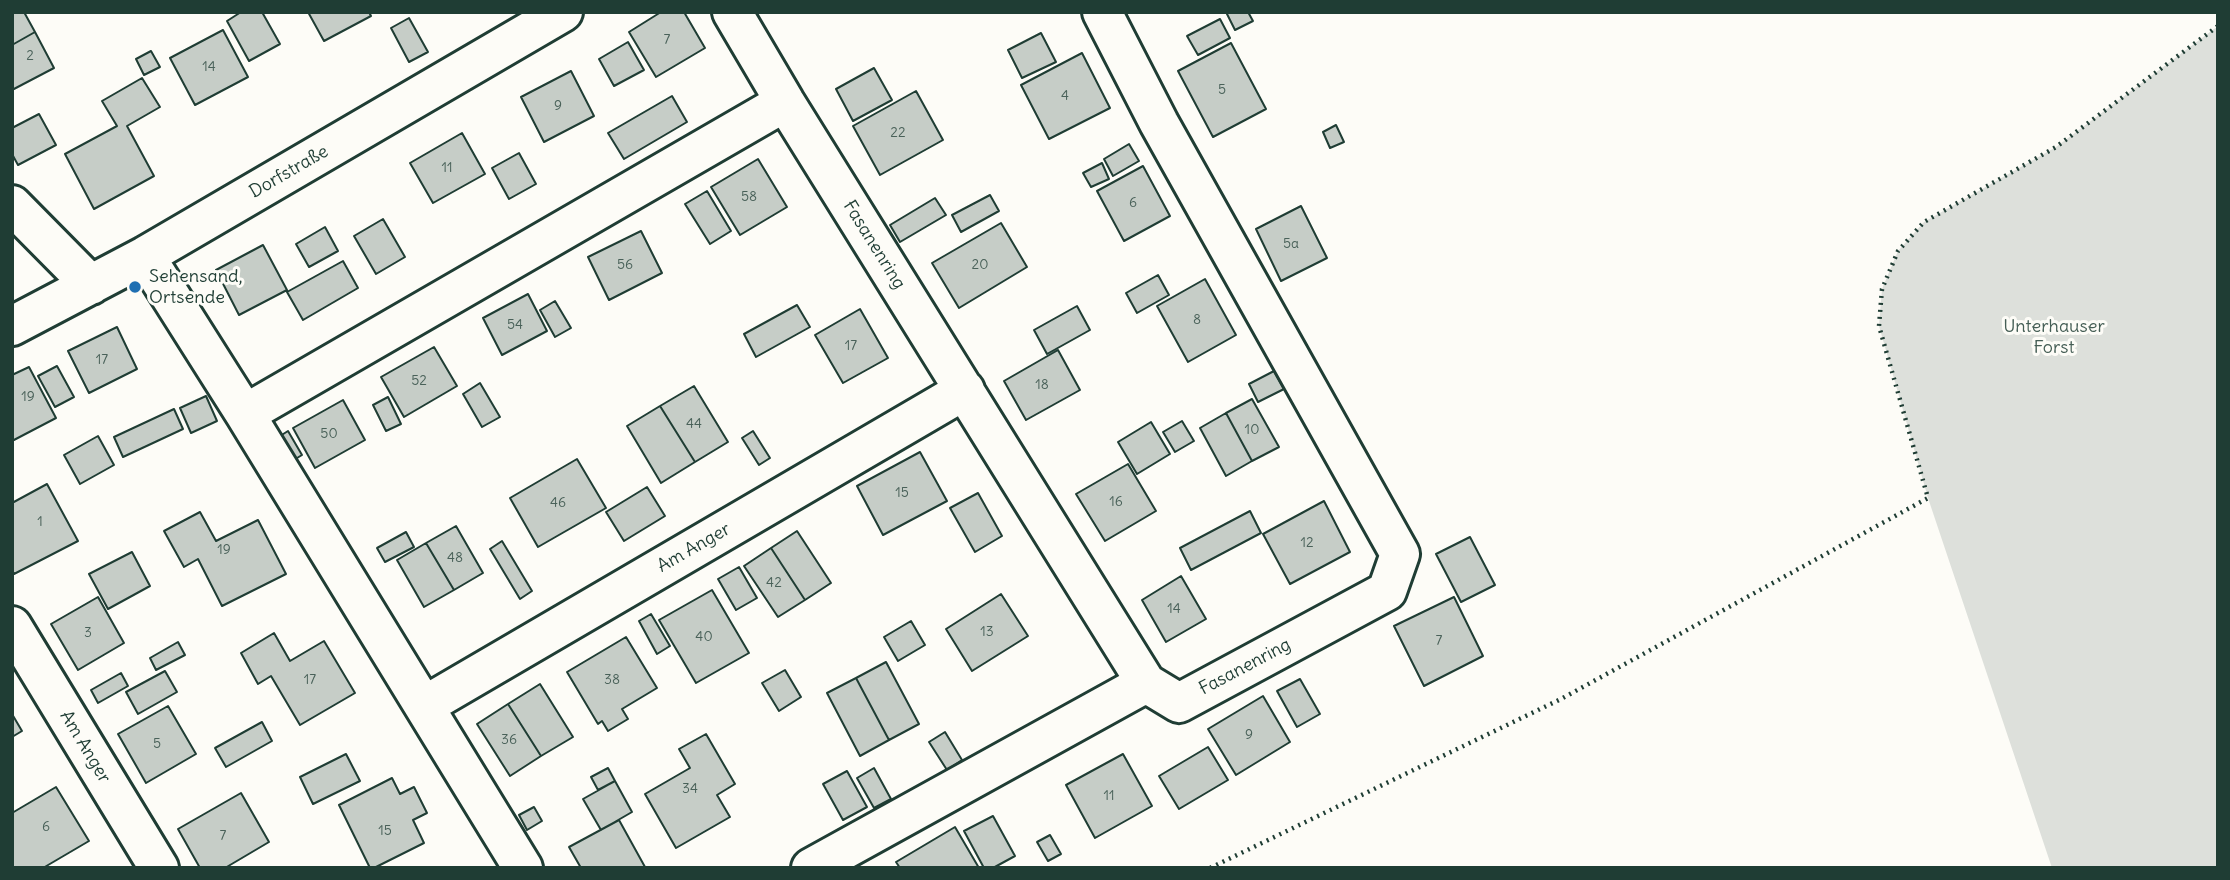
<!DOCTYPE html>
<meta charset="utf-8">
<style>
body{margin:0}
#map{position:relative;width:2230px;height:880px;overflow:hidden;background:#fdfcf7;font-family:Delius,sans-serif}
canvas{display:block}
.frame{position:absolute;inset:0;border:14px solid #1f3d34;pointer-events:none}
</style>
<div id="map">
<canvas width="2230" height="880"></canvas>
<div class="frame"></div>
</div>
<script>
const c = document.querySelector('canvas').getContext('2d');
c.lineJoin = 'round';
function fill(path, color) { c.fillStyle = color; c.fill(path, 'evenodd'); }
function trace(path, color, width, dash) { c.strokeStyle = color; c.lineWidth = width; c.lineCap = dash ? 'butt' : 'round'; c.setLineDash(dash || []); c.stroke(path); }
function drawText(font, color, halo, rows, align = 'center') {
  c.font = font + ' Delius,sans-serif'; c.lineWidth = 6; c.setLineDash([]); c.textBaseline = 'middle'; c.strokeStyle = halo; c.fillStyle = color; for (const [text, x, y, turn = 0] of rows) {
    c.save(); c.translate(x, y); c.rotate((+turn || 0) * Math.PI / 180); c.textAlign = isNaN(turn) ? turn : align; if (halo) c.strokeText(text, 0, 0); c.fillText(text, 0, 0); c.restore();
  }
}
fill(new Path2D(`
 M2218 26V868H2052L1928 498 1879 326 1882 289 1898 251 1924 222 2056 147Z`), '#dde0db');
const building = new Path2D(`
 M12 12H24L35 32 12 45Z
 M241 12H262L280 44 249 61 227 21Z
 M308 12H369L371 16 324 41Z
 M661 12H684L705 48 656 77 629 32Z
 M1226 12H1248L1253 21 1235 30Z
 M409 18 428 52 409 62 391 28Z
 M1220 19 1230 38 1198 55 1187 36Z
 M223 30 248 77 195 105 170 58Z
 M35 32 54 68 12 90V45Z
 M1041 33 1056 62 1022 78 1008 50Z
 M628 42 644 70 614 86 599 59Z
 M1231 43 1266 109 1213 137 1178 71Z
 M151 51 160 67 144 75 136 59Z
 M1082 53 1110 108 1049 139 1021 85Z
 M874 68 892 100 853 121 836 89Z
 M571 71 594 116 544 142 521 97Z
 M142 78 160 107 127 126 154 176 94 209 65 154 117 126 102 101Z
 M916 91 943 140 880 175 853 126Z
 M672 96 687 122 624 159 608 133Z
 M39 114 56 145 18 165 12 154V128Z
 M1336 125 1344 142 1330 148 1323 132Z
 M462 133 485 174 433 203 410 163Z
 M1129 144 1139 161 1113 176 1104 159Z
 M519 153 536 184 509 199 492 168Z
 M758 159 787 207 740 235 711 187Z
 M1102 163 1109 179 1091 187 1083 173Z
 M1143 166 1170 216 1124 241 1097 191Z
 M707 191 731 231 710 244 685 204Z
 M990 195 999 211 961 232 952 215Z
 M935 198 946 215 900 242 890 225Z
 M1301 206 1327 258 1281 281 1256 229Z
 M383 219 405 257 376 274 354 236Z
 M1001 223 1027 267 959 308 932 263Z
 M325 227 338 251 309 267 296 244Z
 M641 231 662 273 609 300 588 257Z
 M263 245 287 290 239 315 216 270Z
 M343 261 358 288 303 320 287 292Z
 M1158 275 1169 295 1137 313 1126 293Z
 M1205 279 1236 335 1188 362 1157 306Z
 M528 294 547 331 502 355 483 318Z
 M555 301 571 328 555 337 540 310Z
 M797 305 810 327 756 357 744 334Z
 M1077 306 1090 330 1047 354 1034 330Z
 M860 309 888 358 843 383 815 335Z
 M117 327 137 369 89 393 68 351Z
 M434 347 457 386 404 417 381 377Z
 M1058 350 1080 390 1026 420 1004 381Z
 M57 366 74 397 55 407 38 376Z
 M29 367 56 418 12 441V375Z
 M1274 371 1284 389 1258 402 1249 384Z
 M480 383 500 417 482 427 463 394Z
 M694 386 728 442 695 462 660 406Z
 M206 396 217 421 191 433 180 408Z
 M388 397 401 424 386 431 373 405Z
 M1252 399 1279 447 1252 461 1226 413Z
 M343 400 365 440 315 468 293 428Z
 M660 406 695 462 661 483 627 426Z
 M174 409 183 429 123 457 114 437Z
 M1226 413 1252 461 1226 476 1200 428Z
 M1182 421 1194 441 1175 452 1163 432Z
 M1151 422 1170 454 1137 474 1118 442Z
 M288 431 302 455 284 466 269 443Z
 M753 431 770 458 759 465 742 438Z
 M98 436 114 465 80 484 64 455Z
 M920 452 947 501 883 535 857 486Z
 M577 459 606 508 538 547 510 498Z
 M1128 464 1156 511 1105 541 1076 494Z
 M47 484 78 541 14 574 12 570V503Z
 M647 487 665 516 624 541 606 512Z
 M978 493 1002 536 975 552 950 508Z
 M1324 501 1350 552 1290 584 1263 534Z
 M1250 511 1261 533 1191 570 1180 548Z
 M200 512 216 541 258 520 286 574 222 606 198 559 184 567 164 531Z
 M456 526 483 573 454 590 426 543Z
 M797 531 831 583 805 600 771 548Z
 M406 532 414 547 385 562 377 548Z
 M1470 537 1495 585 1461 602 1436 554Z
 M502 541 532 591 520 599 490 549Z
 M426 543 454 590 424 607 397 560Z
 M771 548 805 600 778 617 744 566Z
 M132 552 150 586 108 609 89 574Z
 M739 567 757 598 736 610 718 579Z
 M1181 576 1206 619 1166 642 1142 600Z
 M712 590 749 653 696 683 659 620Z
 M1001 594 1028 636 972 671 946 629Z
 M98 597 124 643 78 670 51 624Z
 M1454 597 1483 656 1424 686 1394 626Z
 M651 614 670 646 657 654 639 621Z
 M911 621 925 645 898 661 884 637Z
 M274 633 290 661 324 641 355 693 300 725 271 676 258 684 241 653Z
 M626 637 657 688 622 709 628 719 608 731 602 721 598 724 567 672Z
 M178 642 185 655 156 670 150 658Z
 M886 662 919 724 889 740 856 678Z
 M785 670 801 697 779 711 762 683Z
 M165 671 177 692 138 714 126 692Z
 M121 673 128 686 98 703 91 690Z
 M856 678 889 740 860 756 827 693Z
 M1300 679 1320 714 1297 727 1277 691Z
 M540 684 573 737 541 756 508 704Z
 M1263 696 1290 742 1236 775 1208 729Z
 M508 704 541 756 510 776 477 724Z
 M168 706 196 754 146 783 118 734Z
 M12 714 22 731 12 737Z
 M262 722 272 741 226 767 215 748Z
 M945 732 962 760 947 770 929 742Z
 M706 734 735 784 717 795 730 817 676 848 645 794 690 768 679 749Z
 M1208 747 1228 780 1179 809 1159 776Z
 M346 754 360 781 313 804 300 777Z
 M1123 754 1152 806 1095 838 1066 785Z
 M608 768 615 781 598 790 591 777Z
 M874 768 891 799 874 808 857 778Z
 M847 771 867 807 843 820 823 784Z
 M392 778 400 794 414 787 427 813 413 820 424 843 374 868H370L339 805Z
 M615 781 632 812 601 830 583 799Z
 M56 787 89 841 43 868H12V813Z
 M241 793 269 842 225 868H200L178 829Z
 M534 807 542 821 527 830 519 815Z
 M993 816 1015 856 993 868H984L964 831Z
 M619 820 645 867 581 868 569 847Z
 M955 827 979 868H900L896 862Z
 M1050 835 1061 854 1048 861 1037 842Z`);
fill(building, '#c6cdc7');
trace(building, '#1f3d34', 2);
const minor = new Path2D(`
 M732 12 785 102 1146 683 1179 703 1387 591 1400 554 1159 123 1102 12
 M12 205 91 285
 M145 256 245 414 523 868
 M12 326 145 256 563 12
 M245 414 785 102
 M12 626 159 868
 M424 706 965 390
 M811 868 1146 683`);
trace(minor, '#1f3d34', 44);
trace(new Path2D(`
 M1210 868 1561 699 1928 498 1879 326 1882 289 1898 251 1924 222 2056 147 2218 26`), '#1f3d34', 4.5, [2, 5]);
trace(minor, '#fdfcf7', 38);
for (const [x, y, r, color] of [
 [135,287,7,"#1f6fb2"]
]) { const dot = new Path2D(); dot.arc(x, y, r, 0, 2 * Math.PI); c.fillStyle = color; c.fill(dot); trace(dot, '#fdfcf7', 2.5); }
drawText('14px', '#496159', null, [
 ["7",667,40],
 ["2",30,56],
 ["14",209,67],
 ["5",1222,90],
 ["4",1065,96],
 ["9",558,106],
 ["22",898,133],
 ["11",447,168],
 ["58",749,197],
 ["6",1133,203],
 ["5a",1291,244],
 ["56",625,265],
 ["20",980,265],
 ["8",1197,320],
 ["54",515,325],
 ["17",851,346],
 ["17",102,360],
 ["52",419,381],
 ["18",1042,385],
 ["19",28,397],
 ["44",694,424],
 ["10",1252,430],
 ["50",329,434],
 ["15",902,493],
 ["16",1116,502],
 ["46",558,503],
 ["1",40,522],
 ["12",1307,543],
 ["19",224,550],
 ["48",455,558],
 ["42",774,583],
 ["14",1174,609],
 ["13",987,632],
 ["3",88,633],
 ["40",704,637],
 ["7",1439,641],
 ["17",310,680],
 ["38",612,680],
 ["9",1249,735],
 ["36",509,740],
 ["5",157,744],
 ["34",690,789],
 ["11",1109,796],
 ["6",46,827],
 ["15",385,831],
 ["7",223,836]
]);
drawText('18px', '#1f3d34', '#fdfcf7', [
 ["Dorfstraße",289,172,-30],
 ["Fasanenring",874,245,58],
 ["Am Anger",694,548,-30],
 ["Fasanenring",1245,667,-28],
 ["Am Anger",85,747,59]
]);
drawText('18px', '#1f3d34', '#fdfcf7', [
 ["Sehensand,",149,277],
 ["Ortsende",149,298]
], 'left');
drawText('18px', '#455e55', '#fdfcf7', [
 ["Unterhauser",2054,327],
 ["Forst",2054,348]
]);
</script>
